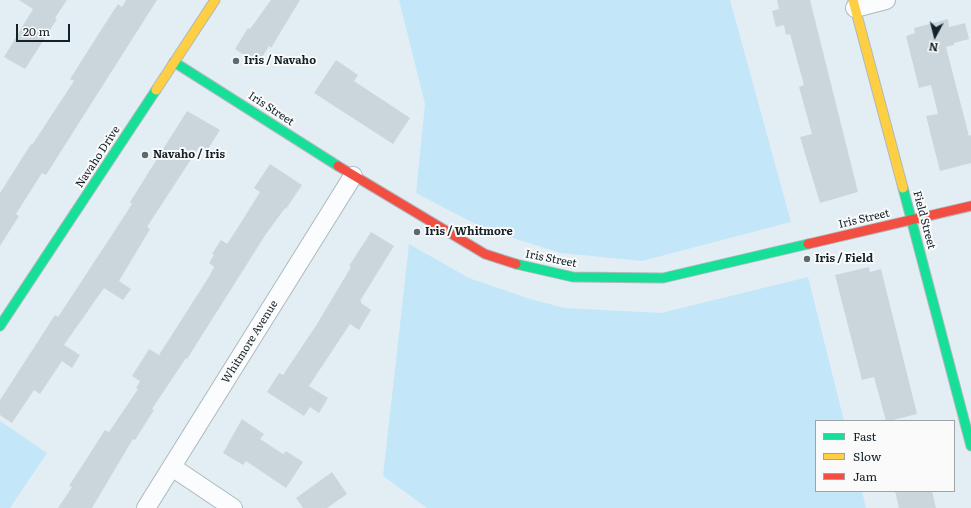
<!DOCTYPE html>
<style>
body{margin:0}
#map{position:relative;width:971px;height:508px;overflow:hidden;background:#e3eef4;font-family:Literata,serif}
canvas{display:block}
.legend{position:absolute;left:815px;top:420px;width:140px;height:72px;box-sizing:border-box;background:#fafafa;border:1px solid #9ea3a6;margin:0;padding:5px 7px;list-style:none;font-size:12px;color:#132128}
.legend li{display:flex;align-items:center;gap:8px;height:20px}
.legend b{width:20px;border:1px solid #9ea3a6}
.north{position:absolute;left:915px;top:16px;width:40px;height:40px;-webkit-text-stroke:3px #fafafa;paint-order:stroke;rotate:187deg;font-size:11px;font-weight:700;line-height:16px;text-align:center;color:#132128}
.north::after{content:'';display:block;margin:auto;width:14px;height:18px;background:#132128;clip-path:polygon(50% 0,100% 100%,50% 72%,0 100%)}
.scale{position:absolute;left:16px;top:24px;width:54px;height:18px;box-sizing:border-box;border:2px solid #132128;border-top:0;padding-left:5px;font-size:12px;line-height:14px;white-space:nowrap;color:#132128;-webkit-text-stroke:3px #fafafa;paint-order:stroke}
</style>
<div id="map">
<canvas width="971" height="508"></canvas>
<ul class="legend">
<li><b style="height:5px;background:#16e098"></b>Fast</li>
<li><b style="height:5px;background:#ffcf43"></b>Slow</li>
<li><b style="height:5px;background:#f24e42"></b>Jam</li>
</ul>
<div class="north">N</div>
<div class="scale">20 m</div>
</div>
<script>
const c = document.querySelector('canvas').getContext('2d');
c.lineJoin = 'round';
function fill(path, color) { c.fillStyle = color; c.fill(path, 'evenodd'); }
function trace(path, color, width, dash) { c.strokeStyle = color; c.lineWidth = width; c.lineCap = dash ? 'butt' : 'round'; c.setLineDash(dash || []); c.stroke(path); }
function drawText(font, color, halo, rows, align = 'center') {
  c.font = font + ' Literata,serif'; c.lineWidth = 4; c.setLineDash([]); c.textBaseline = 'middle'; c.strokeStyle = halo; c.fillStyle = color; for (const [text, x, y, turn = 0] of rows) {
    c.save(); c.translate(x, y); c.rotate((+turn || 0) * Math.PI / 180); c.textAlign = isNaN(turn) ? turn : align; if (halo) c.strokeText(text, 0, 0); c.fillText(text, 0, 0); c.restore();
  }
}
fill(new Path2D(`
 M399 0H730L791 222 642 261 561 253 487 230 416 193 425 104Z
 M409 244 469 278 530 299 565 308 661 313 808 277 844 421H816V491H862L866 508H427L383 476Z
 M0 421 47 453 10 508H0Z`), '#c3e7f9');
fill(new Path2D(`
 M19 0H67L55 18 57 19 25 69 4 57 33 9Z
 M126 0H157L46 175 42 173 16 214 19 216 0 246V193L31 144 32 145 74 81 70 79 103 27 118 4 122 7Z
 M271 0H300L271 48 269 46 258 64 235 49 248 28 250 29Z
 M777 0H810L858 192 820 203 800 137 812 134 799 87 804 85 790 34 786 35 784 25 776 27 772 11 779 9Z
 M948 19 949 27 965 23 969 39 954 43V45L946 47 969 136 971 135V163L940 171 926 116 938 114 931 85 919 88 906 36 915 33 914 28Z
 M336 60 358 75 354 81 410 118 393 144 314 93Z
 M187 111 220 130 206 152 199 147 147 227 150 229 119 281 131 289 123 300 104 288 64 345 80 355 72 368 62 361 40 394 34 390 12 423 0 415V400L55 315 58 317 104 247 132 204 130 202Z
 M270 164 302 185 286 209 285 208 266 234 187 359 186 358 152 409 154 410 135 440 133 439 92 508H58L72 487 69 486 105 430 109 432 138 389 136 388 140 381 132 376 149 349 159 355 210 275 214 267 209 263 214 255 212 254 221 240 227 244 235 232 260 192 254 188Z
 M371 232 394 246 360 301 362 302 361 303 371 310 359 330 350 324 309 386 328 398 319 413 310 407 304 416 267 392 279 373 283 375 317 324 351 267 349 266Z
 M869 267 870 272 881 269 917 414 889 421H886L874 377 862 380 835 275Z
 M242 419 264 434 260 439 283 454 286 451 303 462 286 488 246 461 243 465 223 453Z
 M332 472 347 494 327 508H303L296 498Z
 M895 491H932L936 508H899Z`), '#cbd6dc');
const street = new Path2D(`
 M855 8 886 0
 M172 467 233 508
 M146 508 353 176`);
const fast = new Path2D(`
 M174 62 338 166
 M903 188 971 446
 M516 264 573 277 663 278 808 244
 M0 326 156 90`);
const slow = new Path2D(`
 M853 0 903 188
 M156 90 215 0`);
const jam = new Path2D(`
 M338 166 485 254 516 264
 M808 244 971 206`);
trace(street, '#adb9be', 20);
trace(fast, '#adb9be', 11);
trace(slow, '#adb9be', 11);
trace(jam, '#adb9be', 11);
trace(street, '#fbfcfd', 18);
trace(fast, '#16e098', 9);
trace(slow, '#ffcf43', 9);
trace(jam, '#f24e42', 9);
for (const [x, y, r, color] of [
 [236,61,4,"#5c696f"],
 [145,155,4,"#5c696f"],
 [417,232,4,"#5c696f"],
 [807,259,4,"#5c696f"]
]) { const dot = new Path2D(); dot.arc(x, y, r, 0, 2 * Math.PI); c.fillStyle = color; c.fill(dot); trace(dot, '#fafafa', 1.5); }
drawText('bold 11px', '#132128', '#fafafa', [
 ["Iris / Navaho",244,61],
 ["Navaho / Iris",153,155],
 ["Iris / Whitmore",425,232],
 ["Iris / Field",815,259]
], 'left');
drawText('11px', '#132128', '#fafafa', [
 ["Iris Street",271,109,33],
 ["Navaho Drive",98,157,-57],
 ["Iris Street",864,219,-13],
 ["Field Street",924,220,75],
 ["Iris Street",551,259,11],
 ["Whitmore Avenue",250,342,-58]
]);
</script>
